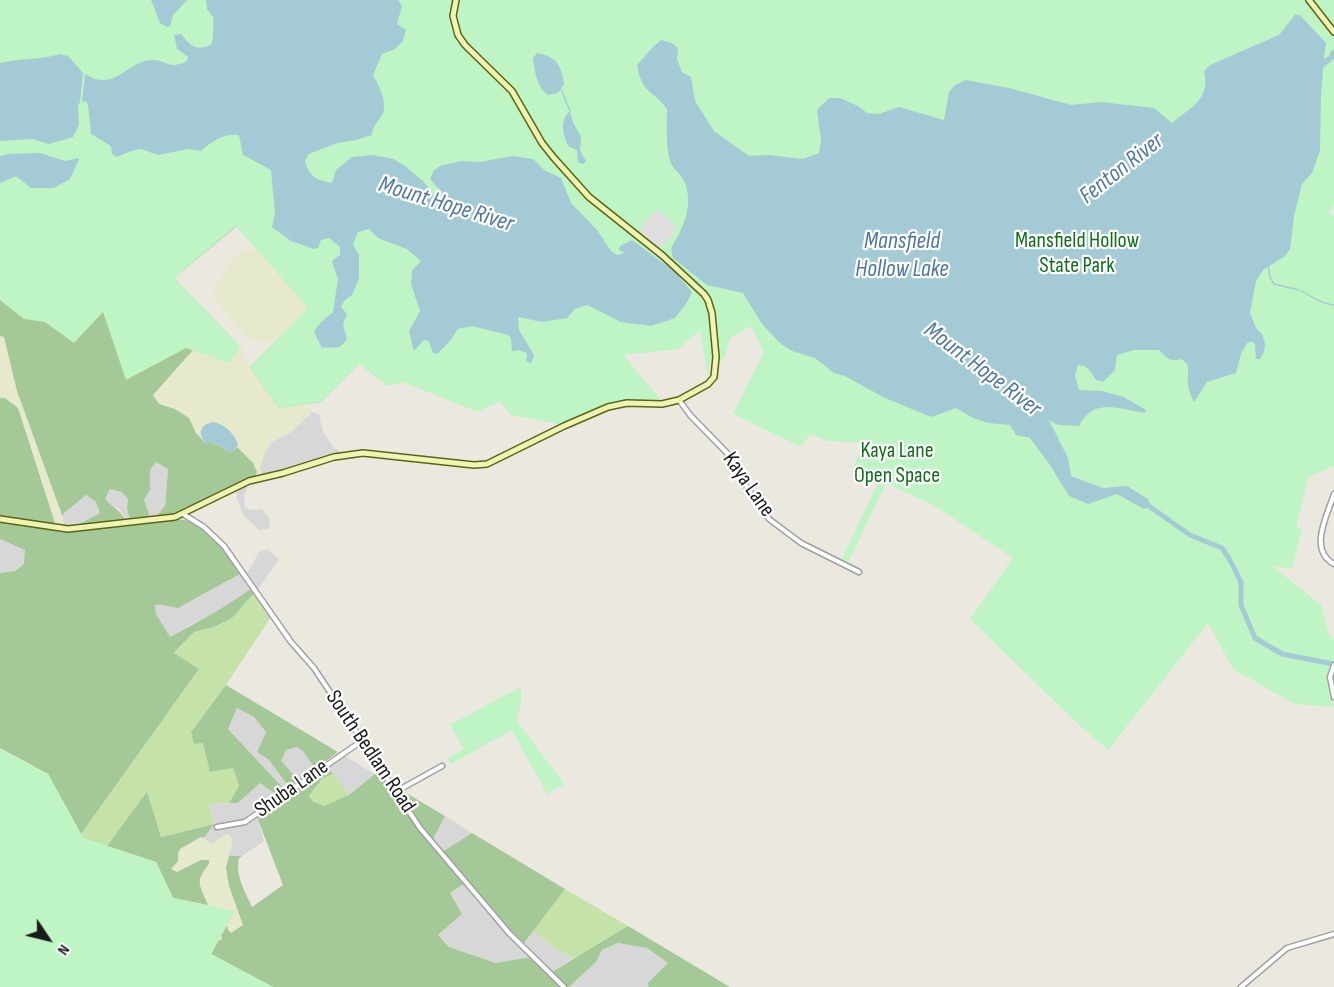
<!DOCTYPE html>
<style>
body{margin:0}
#map{position:relative;width:1334px;height:987px;overflow:hidden;background:#ebe8e0;font-family:"Sofia Sans Condensed",sans-serif}
canvas{display:block}
.north{position:absolute;left:18px;top:909px;width:60px;height:60px;-webkit-text-stroke:4px #fff;paint-order:stroke;rotate:125deg;font-size:16px;font-weight:700;line-height:24px;text-align:center;color:#1a1a1a}
.north::after{content:'';display:block;margin:auto;width:21px;height:27px;background:#1a1a1a;clip-path:polygon(50% 0,100% 100%,50% 72%,0 100%)}
</style>
<div id="map">
<canvas width="1334" height="987"></canvas>
<div class="north">N</div>
</div>
<script>
const c = document.querySelector('canvas').getContext('2d');
c.lineJoin = 'round';
function fill(path, color) { c.fillStyle = color; c.fill(path, 'evenodd'); }
function trace(path, color, width, dash) { c.strokeStyle = color; c.lineWidth = width; c.lineCap = dash ? 'butt' : 'round'; c.setLineDash(dash || []); c.stroke(path); }
function drawText(font, color, halo, rows, align = 'center') {
  c.font = font + ' "Sofia Sans Condensed",sans-serif'; c.lineWidth = 4.5; c.setLineDash([]); c.textBaseline = 'middle'; c.strokeStyle = halo; c.fillStyle = color; for (const [text, x, y, turn = 0] of rows) {
    c.save(); c.translate(x, y); c.rotate((+turn || 0) * Math.PI / 180); c.textAlign = isNaN(turn) ? turn : align; if (halo) c.strokeText(text, 0, 0); c.fillText(text, 0, 0); c.restore();
  }
}
fill(new Path2D(`
 M312 412 319 414 323 432 334 448 343 453 323 457 261 476V464L265 452 272 442 291 432Z
 M156 461 168 468 165 506 156 517H150L144 501 150 490V470Z
 M248 485 244 497 245 507 251 510 262 509 269 518 270 528 259 530 243 515 237 498 236 489Z
 M110 489 122 492 128 499 127 509 130 519 125 520 120 509 111 505 105 499Z
 M86 495 96 502 100 513 76 526 64 527 62 515Z
 M0 539 25 550V564L15 571 0 573Z
 M267 549 279 559 258 589 247 574 259 552Z
 M242 573 252 588 224 609 188 626 170 637 156 614 155 605 165 604 171 607 192 601Z
 M237 708 254 717 266 732 257 752 269 760 289 787 285 790 228 729Z
 M297 747 303 751 315 769 302 778 292 773 280 761 286 750Z
 M343 755 375 774 349 795 326 766Z
 M260 783 278 796 241 822 245 823 257 817 264 841 242 856H229L232 842 227 834 212 844 209 843 204 838 214 824 209 804 238 803Z
 M445 816 472 833 442 852 432 841Z
 M465 883 519 946 531 957 496 963 450 947 438 935 462 914 450 893Z
 M533 931 559 951 574 958 552 972 524 943Z
 M618 943 647 948 668 963 647 984 649 987H569L596 962 602 950Z`), '#d8d7d7');
fill(new Path2D(`
 M244 250 262 252 283 267 309 309 291 329 271 341H256L243 334 213 296V291L228 265 234 257Z
 M0 336 4 337 17 391 62 515 64 527 49 525 55 523 18 408 13 402 5 398H0Z
 M234 340 241 347 250 367 279 408 305 405 312 412 291 432 272 442 265 452 261 464V476H255L257 472 253 463 237 447 236 440 229 430 207 424 201 428 205 443 196 433 188 418 175 409 159 404 152 395 193 350 199 346Z
 M227 834 231 837 232 843 226 867 229 886 235 905 240 912 243 925 231 933 228 930 226 922 222 939 211 946 208 907 199 880 201 874 209 864 204 859 178 871 171 869 176 863 178 854 182 848 202 837 209 843 212 844Z`), '#e7e9cc');
fill(new Path2D(`
 M255 592 271 617 226 685 191 732 233 768 239 786 229 803 209 804 214 824 160 837 147 793 107 846 83 838 81 834 199 669 174 654 194 632 214 627 232 618Z
 M333 774 349 795 324 807 309 797 323 778Z
 M565 889 628 926 585 953 574 958 559 951 533 931Z`), '#c5e3a9');
fill(new Path2D(`
 M84 101 87 102 89 109 91 135 112 146V154L116 157 131 151 141 149 158 155 188 149 201 151C211 141 225 131 240 135L243 155 271 170 275 213 272 227 291 241 314 249 318 248 321 240 329 238 340 247V255L332 261 338 279 333 312 320 323 314 332 322 348 335 349 346 340 343 325 347 314 341 307C344 302 347 301 350 297 362 285 364 258 353 247L358 232 370 230 375 236V246L359 364 321 402 279 408 250 367 283 334 304 317 309 308 307 299 288 271 259 251 237 226 174 278 234 340 210 320 181 289 176 286 172 287 170 291 171 295 203 342 193 350 153 395 159 404 175 409 189 418 196 433 206 444 211 441 229 452 234 450 237 447 253 463 257 472 255 476C246 480 237 483 228 487 203 498 184 514 156 517L165 506 168 469 156 462 150 470V490L144 500 150 517 130 519 127 509 128 499 122 492 110 489 105 499C113 508 119 508 125 520L76 526 100 513 96 502 86 495 62 515 17 391 4 337 0 336V282L15 285 19 282V272L13 255 17 249 50 254 61 262 67 263 92 245 94 214 101 193 98 190 92 192 76 207 32 229C20 229 12 220 0 219V183L16 176 31 188H54L70 179 79 159 78 158C65 162 55 158 42 154 31 150 11 153 0 156V141L32 139 49 144 73 137 79 125 78 103Z
 M0 398H5L18 408 55 523 49 525 0 516Z
 M176 519C205 519 226 552 242 573L178 608C169 607 164 604 155 605L156 614 170 637C199 621 225 608 252 588L255 592 232 618 214 627 194 632 174 653 199 669 81 834 48 774 0 748V573L15 571 24 564 25 550 0 539V521L69 531Z
 M226 685 338 752 315 769 303 751 297 747 286 750 281 761 292 773 302 778 289 787 269 760 257 752 266 732 254 717 237 708 228 729 285 790 278 796 260 783 238 803H229L239 786 233 768 210 772 203 743 194 744 191 732Z
 M326 766 333 774 323 778 309 796 313 801 324 806 349 795 375 774 388 782 419 830 465 883 450 893 462 914 438 935 449 947 496 963 531 957 559 987H273L211 954 218 941 222 939 220 930 226 922 228 930 231 933 243 925 229 886 226 868 229 856H242L239 858C235 876 245 891 252 907L283 885 257 817Z
 M401 790 445 816 432 841 399 792Z
 M147 792 161 837 214 824 204 838 201 837 180 849 178 854V861L171 869 177 872 201 860H209V864C194 882 200 885 208 905L173 898 156 862 107 846Z
 M472 833 565 889 524 943 509 929 442 852Z
 M628 926 730 987H649L647 984 668 963 647 948 618 943 602 950 596 962 569 987H567L552 972Z`), '#a5c898');
fill(new Path2D(`
 M0 0H1334V205L1328 214 1334 216V466L1308 477 1296 528 1302 529 1292 569 1271 565 1321 605 1329 635 1334 639V699L1332 700 1334 707 1295 704 1233 669 1208 623 1108 750 1078 724 970 619 1013 558 935 506 886 483 847 565 841 561 879 480 853 468 864 443 828 441 810 434 801 447 733 414 764 352 751 326 730 338 724 359 720 360 719 353 710 361 708 379 700 330 678 349 623 355 661 400H630L612 402 558 424 511 415 500 401 478 412 403 382 388 386 359 364 321 402 279 408 250 367 308 308 236 226 174 278 241 347 229 363 186 348 126 380 103 312 74 343 45 322 24 319 0 300Z
 M520 687 522 697 517 721 564 784 547 794 512 730 451 764 448 758 464 749 450 725Z
 M0 748 48 774 83 838 156 862 173 898 235 911 211 954 273 987H0Z`), '#bff4c4');
fill(new Path2D(`
 M657 209 676 226 672 236 662 247H658L639 230 646 222V219L648 217 650 218Z`), '#dedede');
fill(new Path2D(`
 M151 0H187L173 15 170 26 167 27 160 23Z
 M206 0H398L402 6 397 24 406 30 403 41 395 49 382 54 373 75C378 84 389 104 382 115 378 121 372 127 372 135L356 140 337 143 309 154 305 161C309 177 317 180 332 183L336 170 352 157 373 155 393 159 405 166 424 182 440 203 444 204 445 201 441 196 440 190 430 179 434 170 440 166 462 161 480 162 512 156 533 159 544 170 561 178 571 203 597 230 611 251 617 255 625 253 619 250 620 246 632 240 673 270 692 292 686 304 675 318 651 326 621 322 587 305 575 309 567 318 542 322 518 317 519 330 534 355 531 363 526 361 527 353 518 350 512 351 511 338 508 335 472 326 458 329 450 341 437 354 433 353 429 342 426 340 423 341 414 351 409 331 420 311 411 284 412 271 421 261 407 249 378 238 369 229 358 232 353 245 359 255V278L352 295 345 300 341 307 347 314 343 325 347 339C338 352 334 346 322 348L314 332 320 323 333 312 338 279 332 261 340 255V247L329 238 321 240 318 248 314 249 291 241 272 227 275 213 271 170 243 155 239 135C224 133 212 141 201 151L188 149 158 155 141 149 131 151 117 157 112 154 111 146 91 134 88 105 86 101 82 102 85 74C114 93 126 62 151 60 167 59 168 71 187 61L188 57 177 49 174 35 181 34C191 46 194 51 211 45 215 36 212 27 214 18L207 9Z
 M1295 15H1300L1326 43 1324 59 1329 56 1332 49 1334 52V59L1323 68 1321 98 1320 151 1312 173 1302 184 1294 216 1290 249 1285 256 1263 270 1256 281 1250 313 1256 328 1262 334 1265 344 1264 352 1260 359H1256L1255 344 1252 341 1247 343 1241 354 1236 373 1207 382 1194 402C1191 395 1188 390 1188 382 1187 372 1192 365 1181 359 1172 363 1165 357 1159 350H1134L1117 355 1115 370 1103 382 1096 380C1091 372 1088 365 1078 365L1075 375 1079 390 1102 391 1124 397 1146 410 1145 413C1118 409 1094 397 1079 426L1058 425 1049 420 1068 458 1071 476 1103 488 1127 486 1148 499 1151 507 1144 509 1117 494 1088 504 1069 496 1050 465 1030 438 1016 435 1010 425 988 423 973 418 956 408 931 417 883 397 845 376 834 373 815 358 792 351 781 344 762 324 743 293 707 285 673 258 671 248C684 228 695 202 683 179 680 173 674 170 672 165 665 152 667 124 667 109 652 89 642 94 637 65L654 46 661 40 672 43 678 48 677 59 682 72 691 77 695 101 714 131 749 156 769 155 803 159 819 153 821 140 817 110 829 98H840L858 106 867 113 879 114 899 107 944 120 949 92 955 85 966 80 1009 88 1071 105 1101 102 1154 108 1172 123C1191 107 1211 99 1204 71L1210 65 1279 35Z
 M537 53C556 56 562 66 564 84L558 93 548 95C536 86 535 72 533 58Z
 M60 54 68 56 83 73 80 103 78 104 79 125 73 137 49 144 32 139 0 141V63C20 58 40 60 60 54Z
 M570 111 573 122 581 137 580 151 586 161 583 164 578 162 577 150 568 146C563 133 559 121 570 111Z
 M40 153 65 161 78 158 79 159 70 179 54 188H31L16 176 0 183V156L8 154Z
 M213 422C225 424 235 434 238 445L234 450 229 452 213 442 211 441 207 445C197 434 199 425 213 422Z`), '#a4cad6');
trace(new Path2D(`
 M561 89 570 111
 M1268 265 1270 277 1274 284 1299 290
 M1302 291C1310 297 1324 304 1334 305`), '#a4cad6', 1.5);
trace(new Path2D(`
 M1146 504 1190 535 1222 548 1230 560 1241 582V605L1255 638 1282 654 1334 664`), '#a4cad6', 5);
const street = new Path2D(`
 M679 400 690 415 728 454 748 489 769 519 801 543 859 572
 M1334 494C1327 516 1308 550 1334 564
 M183 514 204 527 224 546 291 642 314 668 330 692 420 828 509 933 564 987
 M1334 665 1330 677 1334 697
 M397 791 442 766
 M217 827 245 822 363 740
 M1241 987 1287 948 1334 934`);
const secondary = new Path2D(`
 M1309 0 1334 32
 M0 519 68 529 175 517 249 481 283 473 334 457 363 453 474 465 487 464 564 426 608 407 627 403 662 404 679 400 708 384 714 377 716 357 712 313 708 300 704 294 663 256 589 197 554 158 542 143 512 91 465 45 458 35 453 16 456 0`);
trace(street, '#a1a1a1', 7);
trace(secondary, '#5b660d', 8);
trace(street, '#fff', 4);
trace(secondary, '#eff3b6', 5);
drawText('22px', '#136e1c', '#fff', [
 ["Mansfield Hollow",1077,241],
 ["State Park",1077,266],
 ["Kaya Lane",897,451],
 ["Open Space",897,476]
]);
drawText('22px', '#1a1a1a', '#fff', [
 ["Kaya Lane",748,485,55],
 ["South Bedlam Road",370,752,56],
 ["Shuba Lane",292,789,-35]
]);
drawText('italic 24px', '#4f77a1', '#fff', [
 ["Fenton River",1122,169,-38],
 ["Mount Hope River",446,205,17],
 ["Mansfield",902,242],
 ["Hollow Lake",902,270],
 ["Mount Hope River",982,370,37]
]);
</script>
